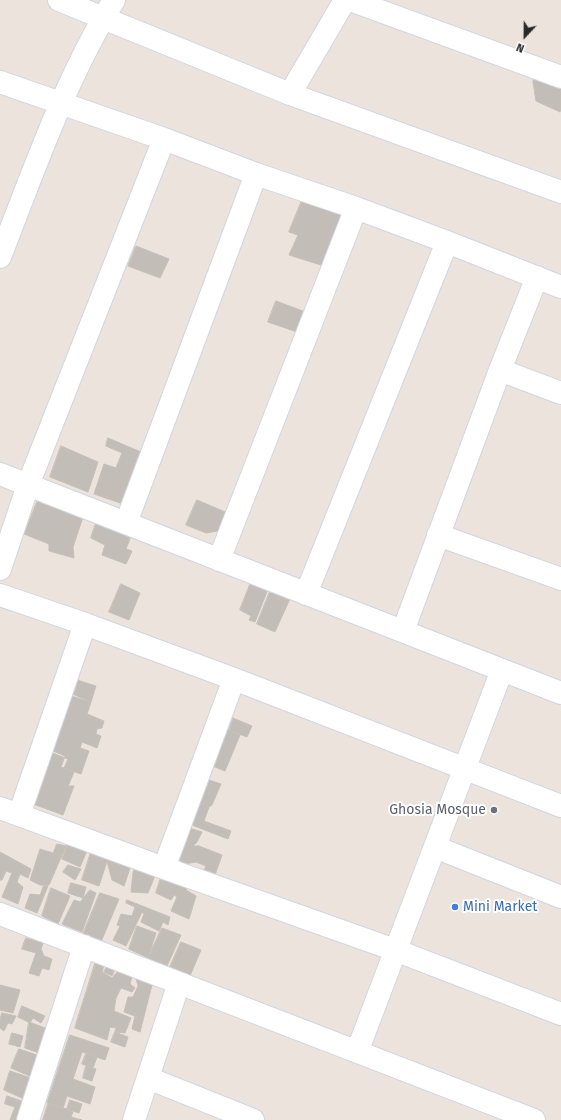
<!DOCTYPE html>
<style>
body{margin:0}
#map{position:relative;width:561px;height:1120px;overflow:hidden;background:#ebe3dc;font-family:"Fira Sans",sans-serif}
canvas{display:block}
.north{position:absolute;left:505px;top:16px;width:40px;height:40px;-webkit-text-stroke:3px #fff;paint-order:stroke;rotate:202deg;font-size:11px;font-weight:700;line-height:16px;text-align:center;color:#292929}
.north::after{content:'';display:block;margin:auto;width:14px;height:18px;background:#292929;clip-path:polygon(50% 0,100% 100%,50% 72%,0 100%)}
</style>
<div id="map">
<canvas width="561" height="1120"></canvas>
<div class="north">N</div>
</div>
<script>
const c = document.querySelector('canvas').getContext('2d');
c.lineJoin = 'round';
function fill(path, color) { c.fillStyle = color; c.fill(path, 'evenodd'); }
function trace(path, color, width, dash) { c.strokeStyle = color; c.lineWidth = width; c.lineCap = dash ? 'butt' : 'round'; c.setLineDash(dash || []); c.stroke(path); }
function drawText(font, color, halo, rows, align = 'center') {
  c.font = font + ' "Fira Sans",sans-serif'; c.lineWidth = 4; c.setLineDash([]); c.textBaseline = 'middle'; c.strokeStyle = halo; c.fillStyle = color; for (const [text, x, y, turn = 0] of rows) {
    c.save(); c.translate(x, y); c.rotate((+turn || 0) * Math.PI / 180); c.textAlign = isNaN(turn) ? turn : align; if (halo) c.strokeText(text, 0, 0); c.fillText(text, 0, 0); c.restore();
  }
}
const building = new Path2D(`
 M535 72 553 86 561 88V109L560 112 536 101 533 82Z
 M303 198 344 215 324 266 289 255 298 235 289 232Z
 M136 246 169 259 160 278 128 266Z
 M276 301 308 313 300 333 268 322Z
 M108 438 148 455 129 506 94 494 104 464 116 468 122 453 106 446Z
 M61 446 98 462 88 492 50 477Z
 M38 500 83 517 73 547 74 558 49 551V544L24 534Z
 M197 500 230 514 223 530 206 533 186 525Z
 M98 517 133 531 126 549 132 551 126 564 102 555 105 545 91 538Z
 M253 577 270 584 255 622 249 620 251 616 240 610Z
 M121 584 140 593 129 620 109 612Z
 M273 584 293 592 275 632 257 624Z
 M74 679 96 686 91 702 70 693Z
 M68 695 91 702 87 714 104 721 102 728 97 729 96 734 101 736 97 748 82 742 80 748 89 751 81 774 64 768 68 759 47 751Z
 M233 718 252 726 247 737 229 730Z
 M226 729 240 735 225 771 210 765Z
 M53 751 65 756 61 767 74 772 68 786 43 775Z
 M43 775 68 786H74L63 815 33 804Z
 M209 780 221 784 212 805 209 807 204 821 231 831 228 839 192 825Z
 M186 827 202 832 197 842 193 846H199L222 855 215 875 204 870 206 866 196 862 184 864 178 858 186 844 183 839Z
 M70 837 90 844 80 867 62 859Z
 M57 844 66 846 49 885H40L30 880 40 849 53 853Z
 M93 846 110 852 99 886 82 880Z
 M0 852 31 869 28 878 20 874 17 882 23 887 18 904 2 897 12 873 6 871 2 880H0Z
 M113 853 133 859 124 886 112 880 107 861Z
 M137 861 158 868 148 893 131 892 133 873Z
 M68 865 81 869 75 880 63 872Z
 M164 868 192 879 186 890 196 896 189 919 171 911 177 897 174 895 171 900 156 893Z
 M71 883 86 887 83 898 68 893Z
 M44 885 48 886 37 913 25 908 30 894 40 895Z
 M51 888 70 896 58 924 42 916Z
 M90 890 96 893 82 932 62 924 74 900 80 902Z
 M100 893 119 899 101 942 83 934Z
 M127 900 170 917 168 925 163 922 159 931 141 922 144 914 142 912 126 946 113 940 120 926 117 925 121 914 132 916 135 907 126 903Z
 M137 926 156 933 148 958 129 949Z
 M162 928 181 935 167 966 148 958Z
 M26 938 43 943 41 949 44 956 52 959 49 970 42 968 39 976 29 973 36 953 22 949Z
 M181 942 201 950 190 976 170 967Z
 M96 961 104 965 102 972 112 978 118 971 132 977 130 984 135 988 132 992 121 988 116 998 114 1011 131 1018 125 1033 115 1032 116 1028 110 1027 107 1040 75 1028Z
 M109 963 116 967 112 976 104 972Z
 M136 978 152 985 140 1032 132 1029 135 1016 124 1012 128 997H133L138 986Z
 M0 985 20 990 13 1013 0 1010Z
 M22 1006 45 1016 41 1023 33 1018 30 1023 18 1017Z
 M2 1013 16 1016 12 1024 8 1023 4 1031 0 1028V1020Z
 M29 1022 53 1031 47 1056 25 1048Z
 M115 1032 128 1037 125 1047 111 1042Z
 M12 1033 23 1036 20 1047 9 1044Z
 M70 1035 109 1048 105 1060 82 1052 73 1079 95 1087 90 1104 67 1096 63 1108 47 1103Z
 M19 1049 46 1058 39 1080 11 1068Z
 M86 1054 97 1057 93 1068 82 1064Z
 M86 1066 96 1069 92 1081 83 1078Z
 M10 1071 40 1081 33 1103 4 1090Z
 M7 1096 30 1104 24 1120H10L15 1107 5 1104Z
 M70 1100 82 1104 79 1113 67 1109Z
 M48 1104 67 1109 73 1112 71 1117 82 1120H43Z`);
fill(building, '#c3bdb8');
trace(building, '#c6bfb6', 1);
const minor = new Path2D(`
 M59 0 290 94 561 192
 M350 0 561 77
 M0 82 164 139 256 174 356 208 447 242 561 287
 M290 94 345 0
 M500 370 561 393
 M0 474 561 693
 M126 523 256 174
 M438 535 561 579
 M219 560 356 208
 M0 569 28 485 164 139
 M306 594 447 242
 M0 595 85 624 234 679 561 806
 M403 631 500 370 537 277
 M0 808 164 868 395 950 561 1014
 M19 815 85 624
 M435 847 561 897
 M164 868 234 679
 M0 914 534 1120
 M357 1052 502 670
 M148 1078 253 1120
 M28 1120 84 946
 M134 1120 179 983`);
const secondary = new Path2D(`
 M0 257C34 170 65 80 114 0`);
trace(minor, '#d1d6e2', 24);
trace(secondary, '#d1d6e2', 24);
trace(minor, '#fff', 22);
trace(secondary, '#fff', 22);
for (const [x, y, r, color] of [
 [494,810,4,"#6b7280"],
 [455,907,4,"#3f7fe0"]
]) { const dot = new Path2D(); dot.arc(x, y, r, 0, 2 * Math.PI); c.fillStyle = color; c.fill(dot); trace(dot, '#fff', 1.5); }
drawText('14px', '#5b616d', '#fff', [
 ["Ghosia Mosque",486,810]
], 'right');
drawText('14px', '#366cbe', '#fff', [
 ["Mini Market",463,907]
], 'left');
</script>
